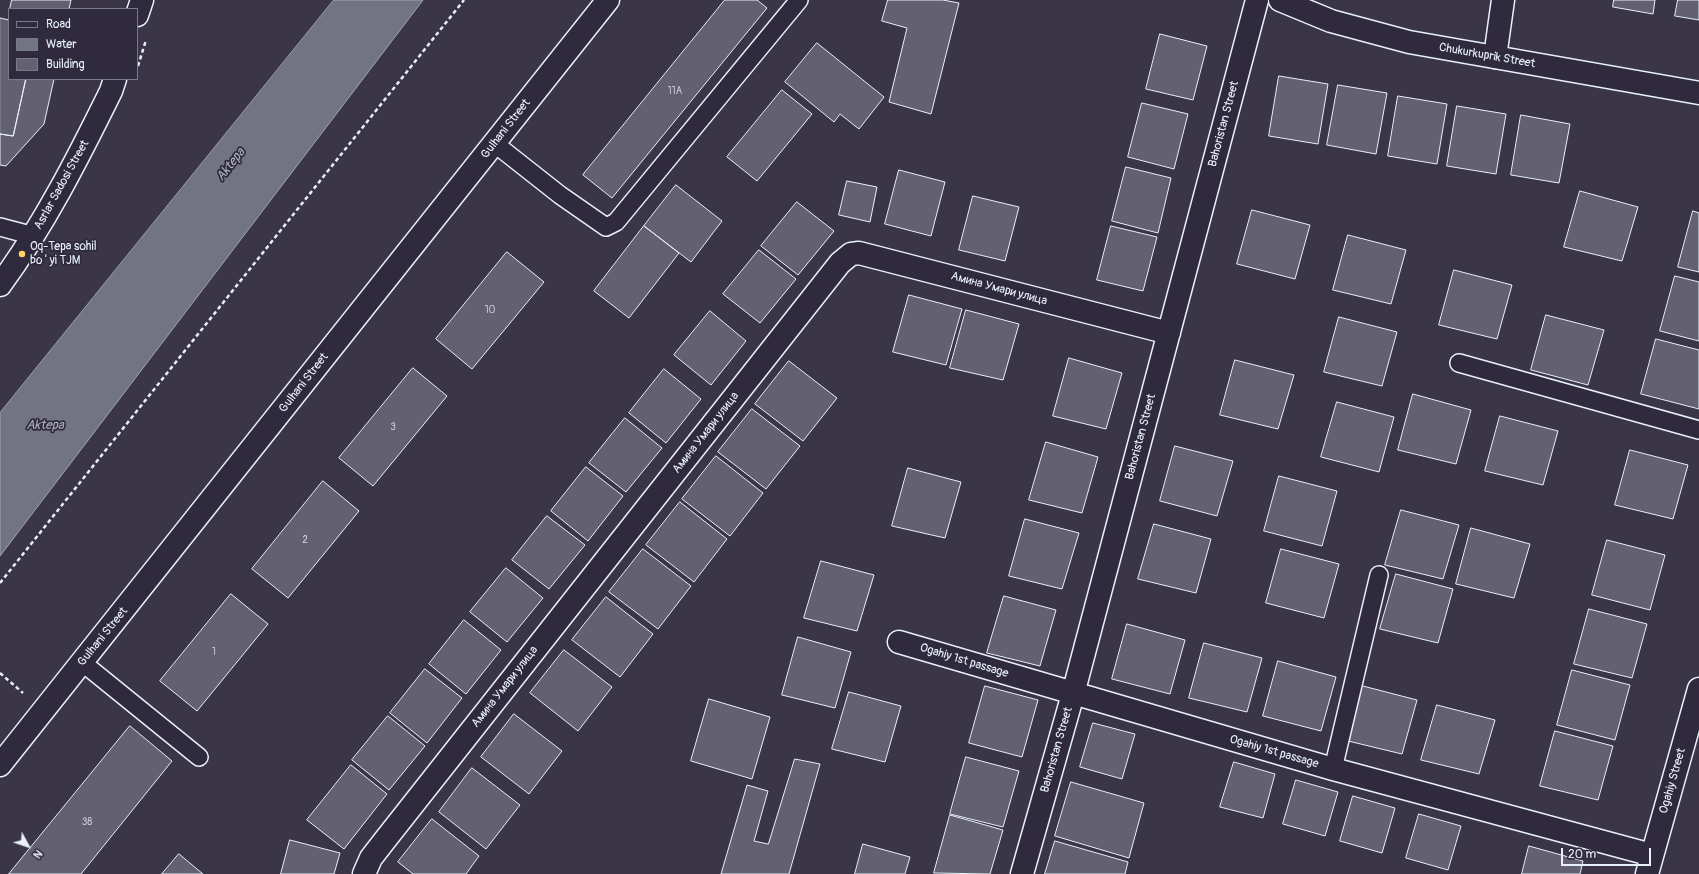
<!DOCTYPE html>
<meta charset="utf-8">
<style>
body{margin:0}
#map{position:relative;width:1699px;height:874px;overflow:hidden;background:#3a3648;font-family:Pangolin,sans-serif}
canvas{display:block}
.legend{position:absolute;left:8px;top:8px;width:130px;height:72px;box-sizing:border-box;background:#2f2a3d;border:1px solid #797a88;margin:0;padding:5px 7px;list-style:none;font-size:12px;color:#e8f1f8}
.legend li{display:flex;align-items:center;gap:8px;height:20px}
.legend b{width:20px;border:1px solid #797a88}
.north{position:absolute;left:8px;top:826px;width:40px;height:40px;-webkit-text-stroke:3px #2f2a3d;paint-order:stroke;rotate:130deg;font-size:11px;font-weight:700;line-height:16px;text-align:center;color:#e8f1f8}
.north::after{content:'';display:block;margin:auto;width:14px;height:18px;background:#e8f1f8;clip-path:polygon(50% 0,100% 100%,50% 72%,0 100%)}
.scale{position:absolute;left:1561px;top:848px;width:90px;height:18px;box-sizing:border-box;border:2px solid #e8f1f8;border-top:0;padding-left:5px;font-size:12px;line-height:14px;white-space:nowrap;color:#e8f1f8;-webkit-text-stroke:3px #2f2a3d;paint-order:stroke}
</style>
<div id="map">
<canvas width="1699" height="874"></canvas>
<ul class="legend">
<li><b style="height:5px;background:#2f2a3d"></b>Road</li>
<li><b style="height:11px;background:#737482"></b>Water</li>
<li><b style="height:11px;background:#636171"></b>Building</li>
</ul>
<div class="north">N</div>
<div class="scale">20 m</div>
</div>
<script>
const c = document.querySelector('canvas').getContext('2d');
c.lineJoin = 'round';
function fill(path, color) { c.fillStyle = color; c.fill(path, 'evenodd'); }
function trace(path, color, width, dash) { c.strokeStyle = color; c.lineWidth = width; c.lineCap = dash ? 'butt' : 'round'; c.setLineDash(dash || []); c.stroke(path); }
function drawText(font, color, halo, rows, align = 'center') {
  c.font = font + ' Pangolin,sans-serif'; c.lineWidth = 3.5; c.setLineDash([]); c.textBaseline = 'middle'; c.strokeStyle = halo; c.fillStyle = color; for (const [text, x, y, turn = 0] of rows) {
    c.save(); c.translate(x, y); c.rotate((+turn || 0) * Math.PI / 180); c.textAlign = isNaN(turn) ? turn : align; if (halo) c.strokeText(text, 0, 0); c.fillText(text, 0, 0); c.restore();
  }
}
const water = new Path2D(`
 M334 0H423L0 556V413Z`);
fill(water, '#737482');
trace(water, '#a2a6b1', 1);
const building = new Path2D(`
 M12 0H71L69 9H10Z
 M725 0H757L767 8 612 198 583 175Z
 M888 0H943L959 3 931 114 889 102 907 28 882 21Z
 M1614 0H1655L1653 14 1613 7Z
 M1678 0H1699V20L1675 16Z
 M0 18 9 20V79H26L13 136 0 134Z
 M1160 34 1207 46 1193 100 1146 89Z
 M817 43 884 97 859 129 840 114 834 122 785 82Z
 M1279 76 1328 84 1318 144 1269 136Z
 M26 79H54L44 124 6 166 0 165V134L13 136Z
 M1338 85 1387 93 1376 154 1327 145Z
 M782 90 812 114 757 181 727 157Z
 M1398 96 1447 104 1437 164 1388 156Z
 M1142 103 1188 114 1174 169 1128 157Z
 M1457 106 1506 114 1496 174 1447 166Z
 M1521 115 1570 124 1559 183 1511 175Z
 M1126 167 1171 178 1158 233 1112 221Z
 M899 170 945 182 931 236 885 224Z
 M847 181 877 187 870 222 839 215Z
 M676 185 722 221 691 262 644 226Z
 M1580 191 1638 207 1622 261 1564 247Z
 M973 196 1019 207 1005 261 959 250Z
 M797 202 834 231 798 275 761 246Z
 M1252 210 1310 225 1295 279 1237 264Z
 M1693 211 1699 213V272L1678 267Z
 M644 226 679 253 629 318 594 291Z
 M1111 226 1157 237 1143 291 1097 280Z
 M1348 235 1406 250 1391 304 1333 290Z
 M759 250 796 279 760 323 723 294Z
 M507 252 544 282 472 369 436 339Z
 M1454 270 1512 285 1497 339 1439 325Z
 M1675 276 1699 282V341L1660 331Z
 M909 295 962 309 946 365 893 352Z
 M966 310 1019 324 1003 380 950 368Z
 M710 311 746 341 711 385 674 355Z
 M1546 315 1604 330 1588 385 1531 370Z
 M1339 317 1397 332 1382 386 1324 372Z
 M1656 339 1699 350V409L1641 394Z
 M1069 358 1122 373 1106 429 1053 416Z
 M1235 360 1294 375 1278 429 1220 415Z
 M789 361 837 398 803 441 755 404Z
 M413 368 447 396 373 486 339 458Z
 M664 369 701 399 666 443 629 413Z
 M1413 394 1471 410 1456 464 1398 450Z
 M1337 402 1394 417 1379 472 1321 457Z
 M752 409 800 446 766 489 718 452Z
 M1500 416 1558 431 1543 485 1485 471Z
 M625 418 662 448 626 492 589 463Z
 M1046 442 1098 457 1082 513 1029 500Z
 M1175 446 1233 461 1217 516 1160 501Z
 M1630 450 1688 465 1673 519 1615 505Z
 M716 456 763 493 730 536 682 499Z
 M586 467 623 496 588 541 551 511Z
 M908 468 961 482 945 538 892 526Z
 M1279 476 1337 491 1322 546 1264 531Z
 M323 481 359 511 288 598 252 569Z
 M680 502 727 539 694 582 646 545Z
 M1401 510 1459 525 1443 579 1385 565Z
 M547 516 585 545 549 589 512 560Z
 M1025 519 1079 533 1062 589 1009 576Z
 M1154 524 1211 539 1196 593 1138 579Z
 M1471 528 1530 544 1514 598 1456 584Z
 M1607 540 1665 555 1650 610 1592 595Z
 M643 549 691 586 658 629 609 592Z
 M1281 549 1339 564 1324 618 1266 603Z
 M821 561 874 575 857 631 804 618Z
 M506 568 543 598 507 642 470 612Z
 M1396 574 1453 589 1438 643 1380 629Z
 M231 594 268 624 197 711 160 681Z
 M1004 596 1056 610 1040 666 987 653Z
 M606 597 653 634 620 677 572 640Z
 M1589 609 1647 624 1632 678 1574 664Z
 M464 620 501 650 466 694 429 664Z
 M1127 624 1185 640 1170 694 1112 679Z
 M798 637 851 652 835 708 782 695Z
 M1204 643 1262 658 1247 712 1189 698Z
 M564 650 612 687 578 731 530 693Z
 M1278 661 1336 677 1321 731 1263 716Z
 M425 669 462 698 427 743 390 713Z
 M1572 670 1630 685 1615 740 1557 725Z
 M1359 685 1417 700 1402 754 1344 740Z
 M985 686 1038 700 1022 757 969 743Z
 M849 692 901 706 885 762 832 749Z
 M709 699 770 717 752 779 691 761Z
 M1437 705 1495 720 1479 774 1421 760Z
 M514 714 562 751 529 794 481 757Z
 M388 716 425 746 389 790 352 760Z
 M1093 723 1135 734 1122 779 1080 767Z
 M130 726 172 761 81 874H9Z
 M1555 731 1613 746 1598 800 1540 786Z
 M966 757 1019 771 1003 827 950 814Z
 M795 759 820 764 789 874H721L747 785 768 791 754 841 768 844Z
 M1234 762 1275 774 1263 818 1220 807Z
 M351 765 387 794 344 849 307 820Z
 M472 768 520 805 486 849 439 812Z
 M1296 780 1338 792 1325 836 1283 824Z
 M1071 782 1144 803 1129 858 1055 836Z
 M1353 796 1395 808 1382 853 1340 841Z
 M1419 814 1461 826 1448 870 1406 858Z
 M950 815 1003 830 990 874 934 873Z
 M432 819 479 856 466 874H413L398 862Z
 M290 840 340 853 334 874H281Z
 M1055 841 1128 862 1125 874H1045Z
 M863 844 910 857 905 874H855Z
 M1529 846 1583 861 1580 874H1522Z
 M179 854 203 874H162Z`);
fill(building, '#636171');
trace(building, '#e8f1f8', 1);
const lane = new Path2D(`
 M494 143 560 195 606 227 616 222 799 0
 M0 227 34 236
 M1459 363 1699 430
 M83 663 199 757
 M1333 769 1379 575`);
const street = new Path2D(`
 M1495 57 1503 0
 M899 642 1333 769 1652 855
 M364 874 371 858 385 840 840 263 851 254 859 253 1169 333
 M1022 874 1073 694 1257 0
 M1647 874 1699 689`);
const secondary = new Path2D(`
 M1280 0 1331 21 1409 42 1699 93
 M137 15 142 0
 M0 285C44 225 78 158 111 91L115 79
 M0 765 608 0`);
trace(lane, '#e8f1f8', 20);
trace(street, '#e8f1f8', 25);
trace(secondary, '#e8f1f8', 25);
trace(new Path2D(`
 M138 66 146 40
 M0 583 464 0
 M0 673 23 693`), '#e8f1f8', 2.5, [4, 3]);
trace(lane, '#2f2a3d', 17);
trace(street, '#2f2a3d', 22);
trace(secondary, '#2f2a3d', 22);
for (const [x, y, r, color] of [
 [22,254,4,"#ffd166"]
]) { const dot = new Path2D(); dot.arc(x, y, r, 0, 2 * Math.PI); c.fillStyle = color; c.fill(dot); trace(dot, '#2f2a3d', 1.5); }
drawText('10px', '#c7cdd6', null, [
 ["11А",675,91],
 ["10",490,310],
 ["3",393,427],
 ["2",305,540],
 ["1",214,652],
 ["38",87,822]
]);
drawText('12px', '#e8f1f8', '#2f2a3d', [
 ["Chukurkuprik Street",1487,56,10],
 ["Bahoristan Street",1224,124,-75],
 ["Gulhani Street",506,129,-52],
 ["Asrlar Sadosi Street",62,185,-61],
 ["Амина Умари улица",999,289,15],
 ["Gulhani Street",304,383,-52],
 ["Амина Умари улица",706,433,-52],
 ["Bahoristan Street",1141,437,-75],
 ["Gulhani Street",103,637,-51],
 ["Ogahiy 1st passage",964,661,17],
 ["Амина Умари улица",505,687,-52],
 ["Bahoristan Street",1057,750,-74],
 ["Ogahiy 1st passage",1274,752,16],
 ["Ogahiy Street",1673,781,-74]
]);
drawText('12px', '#e8f1f8', '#2f2a3d', [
 ["Oq-Tepa sohil",30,247],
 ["boʻyi TJM",30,261]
], 'left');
drawText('italic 13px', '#aeb2bd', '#2f2a3d', [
 ["Aktepa",231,165,-52],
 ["Aktepa",45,426]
]);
</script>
